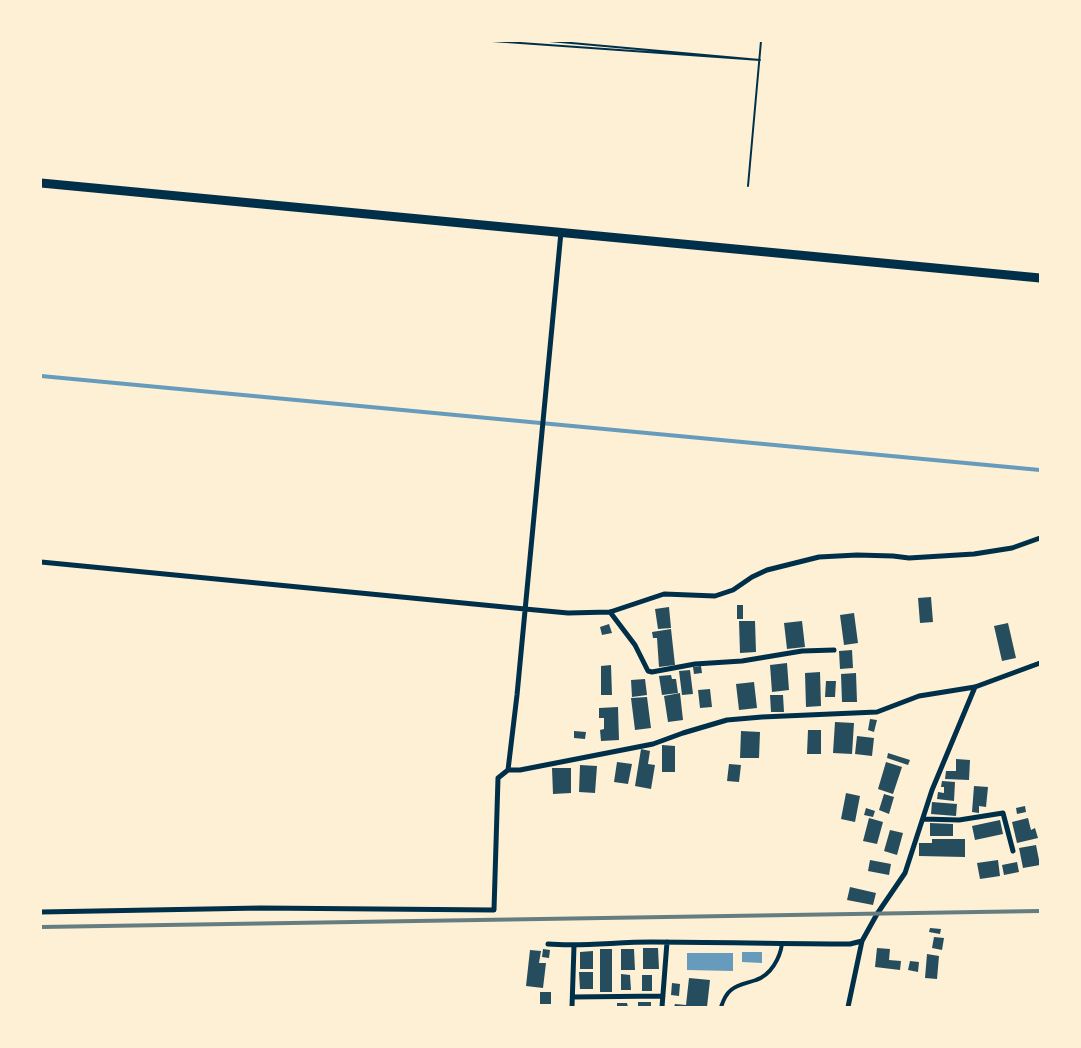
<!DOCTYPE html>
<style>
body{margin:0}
#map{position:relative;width:1081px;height:1048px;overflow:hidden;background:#fdf0d5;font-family:"Sofia Sans Condensed",sans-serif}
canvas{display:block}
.frame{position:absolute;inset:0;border:42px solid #fdf0d5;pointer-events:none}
</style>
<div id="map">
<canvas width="1081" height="1048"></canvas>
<div class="frame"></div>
</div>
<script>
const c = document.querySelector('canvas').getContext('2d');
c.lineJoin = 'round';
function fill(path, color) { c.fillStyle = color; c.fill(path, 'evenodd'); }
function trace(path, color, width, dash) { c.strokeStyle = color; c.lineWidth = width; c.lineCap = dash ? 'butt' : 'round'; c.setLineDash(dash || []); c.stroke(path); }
fill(new Path2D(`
 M742 952H762V963L742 962Z
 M687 953H733V971L687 970Z`), '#669bbc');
trace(new Path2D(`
 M41 376 1040 470`), '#669bbc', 4);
fill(new Path2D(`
 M931 597 933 622 920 623 918 598Z
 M737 605H743V619H737Z
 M669 607 671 628 658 629 655 609Z
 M854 613 858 643 844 645 840 615Z
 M739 621H755L756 652 740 653Z
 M802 621 805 647 787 649 784 623Z
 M1008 623 1016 658 1002 661 994 626Z
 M609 624 612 633 602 635 600 627Z
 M671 629 675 665 659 667 657 638H653L652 632Z
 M852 650 853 668 840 669 839 651Z
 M787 663 789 690 772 692 770 665Z
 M611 665 612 695H601V666Z
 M701 666 702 673 694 674 693 667Z
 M690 670 693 694 682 695 679 671Z
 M820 672 821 706 806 707 805 673Z
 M856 673 857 702H842L841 674Z
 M671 675 672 679H676L678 693 662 695 659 676Z
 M645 679 647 695 632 697 631 680Z
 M826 681H836L835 697H825Z
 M754 682 757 708 739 710 736 684Z
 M710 689 712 707 700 708 698 690Z
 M680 693 683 720 668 722 664 696Z
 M770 695H783L784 712H771Z
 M647 697 651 728 635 730 631 698Z
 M618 707 619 740 601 741 600 730 604 729V718H599V708Z
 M870 719 877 720 874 732 868 730Z
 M835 722 854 723 852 754 833 753Z
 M808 730H821V754H807Z
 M574 731 586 732 585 739 574 738Z
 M741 731 760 732 759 758H740Z
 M857 736 874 738 872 756 855 754Z
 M662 745 675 746V772H662Z
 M641 749 650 751 648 764 655 765 651 789 635 786Z
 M888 753 910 760 908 765 887 758Z
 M956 759 970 760 969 780 945 779 946 771H956Z
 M617 762 632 764 628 784 614 782Z
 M886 762 902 767 893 794 878 789Z
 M729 764 741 765 739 782 727 781Z
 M580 765 597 766 595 793 579 792Z
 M552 768H571V793L553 794Z
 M942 781 955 782 954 801 937 799 938 792 944 793V787H941Z
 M974 786 988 787 986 807 979 806V813L972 812Z
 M846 793 860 796 855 822 841 819Z
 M884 794 894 797 889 814 879 810Z
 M932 802 957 804 956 816 931 814Z
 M1025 806 1026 812 1017 814 1016 808Z
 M866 808 875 811 873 817 864 815Z
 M869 818 883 822 877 844 863 841Z
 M1028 818 1031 830 1035 828 1038 838 1017 843 1012 822Z
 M1000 820 1003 834 975 840 972 826Z
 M930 823 953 824V836H930Z
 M890 830 903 833 897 855 884 851Z
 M932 839H965V857L919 856V843H932Z
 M1036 845 1040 865 1023 868 1019 848Z
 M870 860 891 864 889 875 868 871Z
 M998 860 1000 876 980 879 977 863Z
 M1017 862 1019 872 1004 875 1002 865Z
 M850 887 876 893 873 905 847 900Z
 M930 928 941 929 940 934 929 932Z
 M934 937 944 938 942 950 932 948Z
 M643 948H658L659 969H643Z
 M877 948 890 949 889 960 901 961 900 970 875 967Z
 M543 949 550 950 549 958 542 957Z
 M600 949H612V992H600Z
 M621 949H634L635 970H621Z
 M530 950 541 951 539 963H546L543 988 526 986Z
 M593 951V969H580V952Z
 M927 954 939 956 937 979 925 978Z
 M910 961 919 962 918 972 908 970Z
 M579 972H593V989H580Z
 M621 974 630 975 631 990H621Z
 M642 975H652V991H642Z
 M689 978 710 980 707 1007H674L675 1004 686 1005Z
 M672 983 680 984 679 996 671 995Z
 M540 992H551V1004H540Z
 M638 1002H651V1007H638Z
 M617 1003H627L628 1007H617Z`), '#264d5e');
trace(new Path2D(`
 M492 41 760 60 549 41
 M748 186 761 41`), '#003049', 2);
trace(new Path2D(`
 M721 1007C723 1001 726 994 731 990 738 984 748 983 756 980 771 975 780 958 782 944`), '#003049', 4);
trace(new Path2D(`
 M41 562 525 609 568 613 610 612 664 594 715 596 733 590 752 577 767 570 819 557 857 555 893 556 909 558 974 554 1012 548 1040 538
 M610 612 635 645 648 671 652 672 695 664 742 661 802 651 834 650
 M508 770 517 695 561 232
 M924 819 959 820 1003 813 1013 851
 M41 912 261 908 494 910 498 778 508 770H520L653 744 683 733 727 720 762 717 877 712 919 696 975 687 1040 663
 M548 944C582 947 616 942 651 942 717 942 783 944 850 944L862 941
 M573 997 663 996
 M572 1007 574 946
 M662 1007 667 942
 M848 1007 862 941 877 914 905 873 932 790 975 687`), '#003049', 5);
trace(new Path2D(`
 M41 183 1040 278`), '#003049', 9);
trace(new Path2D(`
 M41 927 1040 911`), '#657d81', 4);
</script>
